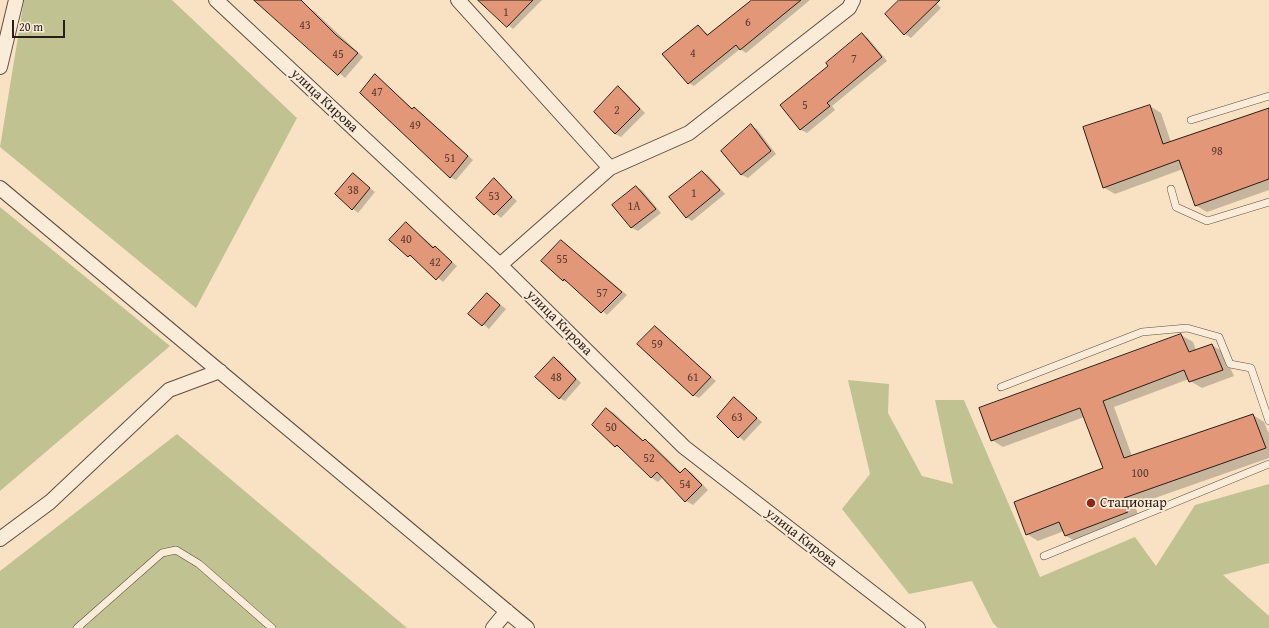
<!DOCTYPE html>
<meta charset="utf-8">
<style>
body{margin:0}
#map{position:relative;width:1269px;height:628px;overflow:hidden;background:#f8e2c3;font-family:"Gentium Book Plus",serif}
canvas{display:block}
.scale{position:absolute;left:12px;top:20px;width:53px;height:18px;box-sizing:border-box;border:2px solid #2b1d17;border-top:0;padding-left:5px;font-size:12px;line-height:14px;white-space:nowrap;color:#2b1d17;-webkit-text-stroke:3px #faecd8;paint-order:stroke}
</style>
<div id="map">
<canvas width="1269" height="628"></canvas>
<div class="scale">20 m</div>
</div>
<script>
const c = document.querySelector('canvas').getContext('2d');
c.lineJoin = 'round';
function fill(path, color) { c.fillStyle = color; c.fill(path, 'evenodd'); }
function trace(path, color, width, dash) { c.strokeStyle = color; c.lineWidth = width; c.lineCap = dash ? 'butt' : 'round'; c.setLineDash(dash || []); c.stroke(path); }
function drawText(font, color, halo, rows, align = 'center') {
  c.font = font + ' "Gentium Book Plus",serif'; c.lineWidth = 3.5; c.setLineDash([]); c.textBaseline = 'middle'; c.strokeStyle = halo; c.fillStyle = color; for (const [text, x, y, turn = 0] of rows) {
    c.save(); c.translate(x, y); c.rotate((+turn || 0) * Math.PI / 180); c.textAlign = isNaN(turn) ? turn : align; if (halo) c.strokeText(text, 0, 0); c.fillText(text, 0, 0); c.restore();
  }
}
fill(new Path2D(`
 M24 0H172L297 118 196 308 0 147Z
 M0 207 170 346 0 491Z
 M848 380 889 384 888 413 922 476 953 484 935 400H964L1040 577 1135 537 1156 566 1195 505 1269 484V563L1223 575 1269 616V628H998L993 623 972 581 909 594 842 509 870 474Z
 M177 434 407 628H0V571Z`), '#c1c291');
fill(new Path2D(`
 M255 0H295L314 11 363 57 345 78Z
 M480 0H542L513 29Z
 M753 0H810L746 53 740 49 694 86 689 83 698 26 709 35Z
 M900 0H933L941 8 911 38 905 34 886 14Z
 M862 35 868 38 887 61 832 106 835 110 807 133 801 130 782 106 830 66Z
 M375 75 413 109 420 112 473 160 456 180 450 177Z
 M618 88 624 91 645 113 621 137 615 134 595 112Z
 M1150 106 1161 113 1171 142 1269 109V190L1207 212 1195 205 1183 169 1115 194 1103 187Z
 M751 126 757 129 776 154 748 178 742 175 722 151Z
 M702 172 708 175 725 194 692 221 686 217Z
 M353 175 375 192 358 213 336 194Z
 M494 180 517 201 501 218 477 198Z
 M636 187 642 190 661 213 638 231 632 228 613 205Z
 M406 223 457 266 443 282 415 258 408 256Z
 M562 241 627 295 607 315 570 283 563 281 542 261Z
 M487 294 506 309 489 329 470 313Z
 M655 327 716 381 699 398 693 395Z
 M1181 335 1193 342 1196 350 1212 345 1223 352 1234 376 1202 388 1190 381 1189 379 1114 407 1132 456 1253 415 1264 422 1269 434V458L1135 505 1139 518 1077 542 1066 536 1064 531 1038 541 1027 534 1104 469 1084 417 1003 447 992 440Z
 M554 358 560 361 581 383 565 401 559 398Z
 M734 398 762 422 744 441 718 417Z
 M607 409 614 413 644 441 645 440 652 444 682 473 686 469 692 473 708 490 693 505 686 501 663 477 658 482 652 478 623 450 616 446Z`), '#0003');
const building = new Path2D(`
 M254 0H301L336 35 358 53 338 75Z
 M478 0H533L507 27Z
 M752 0H801L740 50 736 45 688 84 662 54 698 25 707 35Z
 M899 0H940L904 35 885 14Z
 M862 33 882 57 827 103 830 106 800 130 780 105 828 66 826 63Z
 M375 74 412 109 414 107 468 156 450 178 360 93Z
 M618 86 640 109 615 134 594 112Z
 M1150 105 1163 144 1269 108V179L1195 206 1179 160 1103 188 1083 127Z
 M751 124 771 151 741 175 721 151Z
 M702 171 720 190 686 218 669 197Z
 M353 173 370 188 352 210 335 194Z
 M494 178 512 197 494 215 476 198Z
 M636 186 656 209 631 228 612 205Z
 M406 222 433 248 435 246 452 262 436 280 410 255 408 257 389 240Z
 M561 240 622 292 601 313 564 279 563 281 541 261Z
 M487 293 500 305 482 326 468 314Z
 M655 326 711 377 693 396 637 344Z
 M1181 334 1189 352 1212 344 1223 370 1189 382 1184 370 1103 401 1124 458 1253 414 1266 448 1124 498 1128 512 1065 536 1059 522 1026 535 1014 502 1103 468 1080 408 991 441 979 408Z
 M554 357 576 379 559 399 535 377Z
 M734 397 757 418 738 438 717 417Z
 M606 408 643 441 645 439 680 473 685 468 702 485 685 502 657 472 651 478 617 445 615 447 592 425Z`);
fill(building, '#e39779');
trace(building, '#2b1d17', 1);
const lane = new Path2D(`
 M1191 120 1269 96
 M1171 189 1176 207 1207 221 1269 202
 M1001 387 1142 332 1187 328 1219 337 1230 364 1251 368 1269 421
 M1044 556 1269 464
 M77 628 162 553 176 550 199 564 272 628`);
const street = new Path2D(`
 M216 0 500 265 684 447 918 628
 M458 0 610 168
 M0 67 16 0
 M0 188 527 628
 M500 265 610 168 689 133 849 8 853 0
 M0 539 50 502 169 390 220 371
 M493 628 507 611`);
trace(lane, '#5e4e42', 8);
trace(street, '#5e4e42', 16);
trace(lane, '#faecd8', 7);
trace(street, '#faecd8', 14);
for (const [x, y, r, color] of [
 [1091,503,5,"#8f2418"]
]) { const dot = new Path2D(); dot.arc(x, y, r, 0, 2 * Math.PI); c.fillStyle = color; c.fill(dot); trace(dot, '#faecd8', 1.5); }
drawText('12px', '#593c30', null, [
 ["1",506,13],
 ["6",748,23],
 ["43",305,26],
 ["4",693,54],
 ["45",338,55],
 ["7",854,60],
 ["47",377,93],
 ["5",805,106],
 ["2",617,111],
 ["49",415,126],
 ["98",1217,152],
 ["51",450,159],
 ["38",353,191],
 ["1",694,194],
 ["53",494,197],
 ["1А",634,207],
 ["40",406,240],
 ["55",562,260],
 ["42",435,263],
 ["57",602,294],
 ["59",657,345],
 ["48",556,378],
 ["61",693,378],
 ["63",737,418],
 ["50",611,428],
 ["52",649,459],
 ["100",1140,474],
 ["54",685,485]
]);
drawText('14px', '#2b1d17', '#faecd8', [
 ["улица Кирова",324,101,43],
 ["улица Кирова",559,323,45],
 ["улица Кирова",801,538,38]
]);
drawText('14px', '#2b1d17', '#faecd8', [
 ["Стационар",1100,503]
], 'left');
</script>
